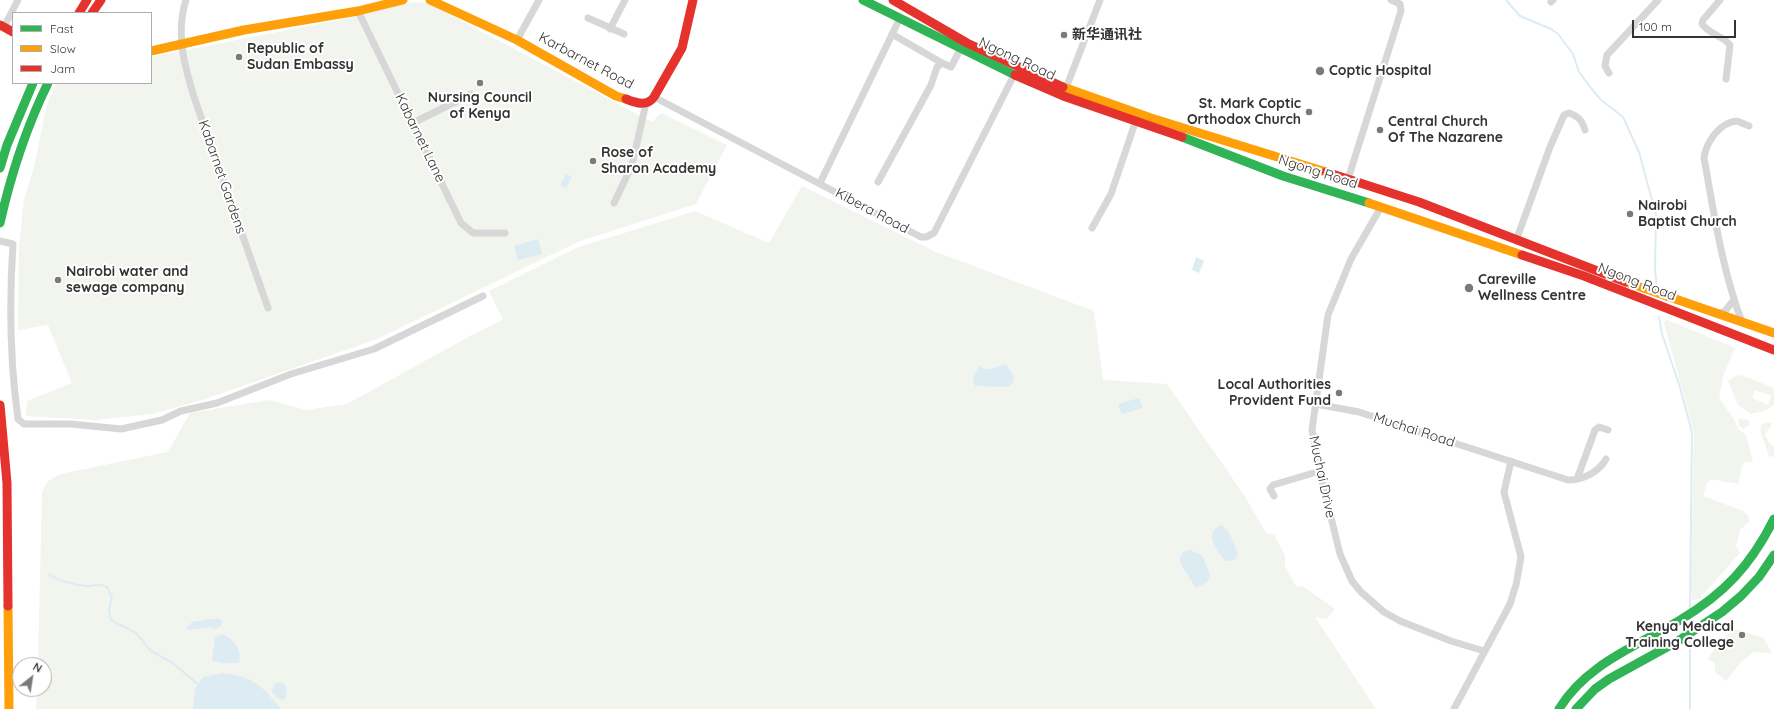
<!DOCTYPE html>
<meta charset="utf-8">
<style>
body{margin:0}
#map{position:relative;width:1774px;height:709px;overflow:hidden;background:#fff;font-family:Quicksand,sans-serif}
canvas{display:block}
.legend{position:absolute;left:12px;top:12px;width:140px;height:72px;box-sizing:border-box;background:#fff;border:1px solid #adadad;margin:0;padding:5px 7px;list-style:none;font-size:12px;color:#333}
.legend li{display:flex;align-items:center;gap:8px;height:20px}
.legend b{width:20px;border:1px solid #adadad}
.north{position:absolute;left:12px;top:657px;width:40px;height:40px;box-sizing:border-box;background:#fff;border:1px solid #adadad;border-radius:50%;rotate:30deg;font-size:11px;font-weight:700;line-height:16px;text-align:center;color:#333}
.north::after{content:'';display:block;margin:auto;width:14px;height:18px;background:#7a7a7a;clip-path:polygon(50% 0,100% 100%,50% 72%,0 100%)}
.scale{position:absolute;left:1632px;top:20px;width:104px;height:18px;box-sizing:border-box;border:2px solid #333;border-top:0;padding-left:5px;font-size:12px;line-height:14px;white-space:nowrap;color:#333;-webkit-text-stroke:3px #fff;paint-order:stroke}
</style>
<div id="map">
<canvas width="1774" height="709"></canvas>
<ul class="legend">
<li><b style="height:5px;background:#30b455"></b>Fast</li>
<li><b style="height:5px;background:#ff9f0a"></b>Slow</li>
<li><b style="height:5px;background:#e5322d"></b>Jam</li>
</ul>
<div class="north">N</div>
<div class="scale">100 m</div>
</div>
<script>
const c = document.querySelector('canvas').getContext('2d');
c.lineJoin = 'round';
function fill(path, color) { c.fillStyle = color; c.fill(path, 'evenodd'); }
function trace(path, color, width, dash) { c.strokeStyle = color; c.lineWidth = width; c.lineCap = dash ? 'butt' : 'round'; c.setLineDash(dash || []); c.stroke(path); }
function drawText(font, color, halo, rows, align = 'center') {
  c.font = font + ' Quicksand,"Noto Sans SC",sans-serif'; c.lineWidth = 4; c.setLineDash([]); c.textBaseline = 'middle'; c.strokeStyle = halo; c.fillStyle = color; for (const [text, x, y, turn = 0] of rows) {
    c.save(); c.translate(x, y); c.rotate((+turn || 0) * Math.PI / 180); c.textAlign = isNaN(turn) ? turn : align; if (halo) c.strokeText(text, 0, 0); c.fillText(text, 0, 0); c.restore();
  }
}
fill(new Path2D(`
 M413 2 428 3 652 122 661 113 727 145 696 204 580 241 377 339 202 400 152 414 95 420 26 416 27 401 72 383 48 325 18 330 19 247 24 199 34 167 47 104 56 83H151V57L338 20Z
 M802 186 936 252 1094 311 1103 380 1167 384 1244 495 1266 533 1274 535 1285 555V567L1296 586 1304 587 1335 609 1327 619 1315 617 1376 709H36L37 689H44V665H38L42 492 47 482 60 474 168 452 190 413 269 400 306 410 347 404 472 335 503 320 489 291 576 248 695 211 769 243Z
 M1665 319 1735 348 1723 376 1719 398 1734 419 1738 429 1746 435 1753 462H1745L1742 467 1738 484 1711 479 1707 483 1703 496 1743 511 1749 516V523L1745 524 1744 528 1741 527 1736 546 1740 553 1699 599 1692 600 1691 590 1694 432 1664 323Z
 M1738 375 1744 376 1774 388V405L1765 411 1751 414 1738 405 1728 381ZM1755 390 1771 396 1768 405 1752 398Z
 M1738 418 1748 420 1750 424 1744 429 1739 426Z
 M1773 422 1765 435 1770 444 1774 446V457L1769 456 1760 430 1762 424Z
 M1735 629 1764 638 1772 653 1754 652 1742 661 1726 681 1715 672V664L1708 659 1714 649V646Z`), '#f1f5ed');
fill(new Path2D(`
 M566 174 572 177 566 188 560 185Z
 M538 239 542 254 518 260 514 246Z
 M1196 257 1204 261 1199 273 1192 270Z
 M1006 364 1014 376 1013 383 1007 387 975 386 973 378 979 366C988 373 997 366 1006 364Z
 M1139 398 1143 408 1122 414 1118 404Z
 M1222 525 1229 532 1238 554 1235 560 1225 561C1217 549 1202 533 1222 525Z
 M1190 550 1202 555 1210 575 1207 582 1196 588 1185 571 1179 559 1183 552Z
 M209 619H220L222 621 221 626 214 630 210 627 189 630 186 628 192 622Z
 M222 634C233 639 243 649 239 663H222L213 661 212 658 215 637Z
 M222 673C253 676 262 686 281 709H193L195 689 203 677Z
 M278 682 285 684C287 689 288 695 284 700L277 698 272 692 274 684Z`), '#ddebf3');
trace(new Path2D(`
 M1506 0 1520 16 1551 29 1558 34 1573 54 1579 72 1591 88 1601 100 1623 117 1639 152 1656 215 1655 270 1657 289
 M1659 317 1662 334 1679 384 1692 432 1690 609
 M49 574C57 581 77 585 88 586 95 586 100 583 107 587L112 597 109 610 111 620 136 633 151 651 171 662 198 684
 M1690 629V618
 M1690 709V638`), '#ddebf3', 2);
trace(new Path2D(`
 M186 0C175 34 185 68 195 100L268 308
 M1720 0 1703 20 1702 24C1709 34 1723 36 1730 45L1726 79
 M1551 2 1553 0
 M358 11 461 223 473 233H505
 M588 18 624 34
 M4 27 18 0
 M610 29 625 0
 M892 34 942 63
 M517 40 539 0
 M1609 73 1605 66 1607 55 1658 0
 M1066 88 1100 0
 M654 97 921 237H926L934 233 1014 75
 M413 123 471 94
 M1348 179 1401 11 1400 4 1391 0
 M878 182 931 85 937 67 942 63 951 67 961 48
 M820 183 900 18
 M614 203 632 165 646 103
 M1381 207 1351 259 1328 315 1312 430 1323 485 1340 554 1352 581 1361 592 1384 612 1400 621 1451 641 1484 651
 M1092 228 1111 194 1136 120
 M1517 238 1550 147 1564 115 1569 113C1578 116 1582 120 1585 130
 M0 241 13 244C9 303 10 361 18 419L24 424H71L121 429 162 420 181 411 217 403 291 374 374 349 483 296
 M1719 314 1725 311 1733 301
 M1742 322C1722 270 1714 213 1704 158 1706 142 1720 122 1737 121L1749 126
 M1316 404 1359 412 1568 480C1583 480 1599 472 1606 459
 M1577 479 1595 430 1599 427 1608 430
 M1274 496 1270 489 1273 485 1320 471
 M1454 709 1510 604 1516 585 1521 557 1504 492 1511 461`), '#d7d7d7', 7);
trace(new Path2D(`
 M863 0 1015 75
 M1182 137 1283 176 1369 203
 M0 168 7 145 33 83
 M0 223C11 174 26 128 48 83
 M1559 709C1586 664 1637 646 1680 620 1724 594 1751 565 1774 519
 M1576 709 1595 689 1609 679 1678 641 1722 612 1741 596 1759 577 1774 555`), '#30b455', 9);
trace(new Path2D(`
 M430 0 517 40 616 96 626 99
 M151 51 244 30 358 11 403 0
 M1063 87 1151 118 1326 172
 M1369 203 1522 255
 M1626 282 1774 333
 M8 606 9 709`), '#ff9f0a', 9);
trace(new Path2D(`
 M893 0 967 43 1063 87
 M79 13 87 0
 M92 13 101 0
 M0 25 13 32
 M1015 75 1066 97 1182 137
 M626 99C636 103 647 107 654 97L682 48 693 0
 M1326 172 1419 202 1626 282
 M1522 255 1584 276 1774 350
 M0 405 7 483 8 606`), '#e5322d', 9);
for (const [x, y, r, color] of [
 [1064,35,4,"#7a7a7a"],
 [239,57,4,"#7a7a7a"],
 [1320,71,5,"#7a7a7a"],
 [480,83,4,"#7a7a7a"],
 [1309,112,4,"#7a7a7a"],
 [1380,130,4,"#7a7a7a"],
 [593,161,4,"#7a7a7a"],
 [1630,214,4,"#7a7a7a"],
 [58,280,4,"#7a7a7a"],
 [1469,288,5,"#7a7a7a"],
 [1339,393,4,"#7a7a7a"],
 [1742,635,4,"#7a7a7a"]
]) { const dot = new Path2D(); dot.arc(x, y, r, 0, 2 * Math.PI); c.fillStyle = color; c.fill(dot); trace(dot, '#fff', 1.5); }
drawText('bold 14px', '#333', '#fff', [
 ["新华通讯社",1072,35],
 ["Republic of",247,49],
 ["Sudan Embassy",247,65],
 ["Coptic Hospital",1329,71],
 ["Nursing Council",480,98,"center"],
 ["of Kenya",480,114,"center"],
 ["St. Mark Coptic",1301,104,"right"],
 ["Orthodox Church",1301,120,"right"],
 ["Central Church",1388,122],
 ["Of The Nazarene",1388,138],
 ["Rose of",601,153],
 ["Sharon Academy",601,169],
 ["Nairobi",1638,206],
 ["Baptist Church",1638,222],
 ["Nairobi water and",66,272],
 ["sewage company",66,288],
 ["Careville",1478,280],
 ["Wellness Centre",1478,296],
 ["Local Authorities",1331,385,"right"],
 ["Provident Fund",1331,401,"right"],
 ["Kenya Medical",1734,627,"right"],
 ["Training College",1734,643,"right"]
], 'left');
drawText('14px', '#333', '#fff', [
 ["Ngong Road",1017,59,25],
 ["Karbarnet Road",586,61,28],
 ["Kabarnet Lane",420,138,64],
 ["Ngong Road",1318,172,18],
 ["Kabarnet Gardens",222,177,71],
 ["Kibera Road",872,211,28],
 ["Ngong Road",1637,282,21],
 ["Muchai Road",1414,430,18],
 ["Muchai Drive",1322,477,78]
]);
</script>
